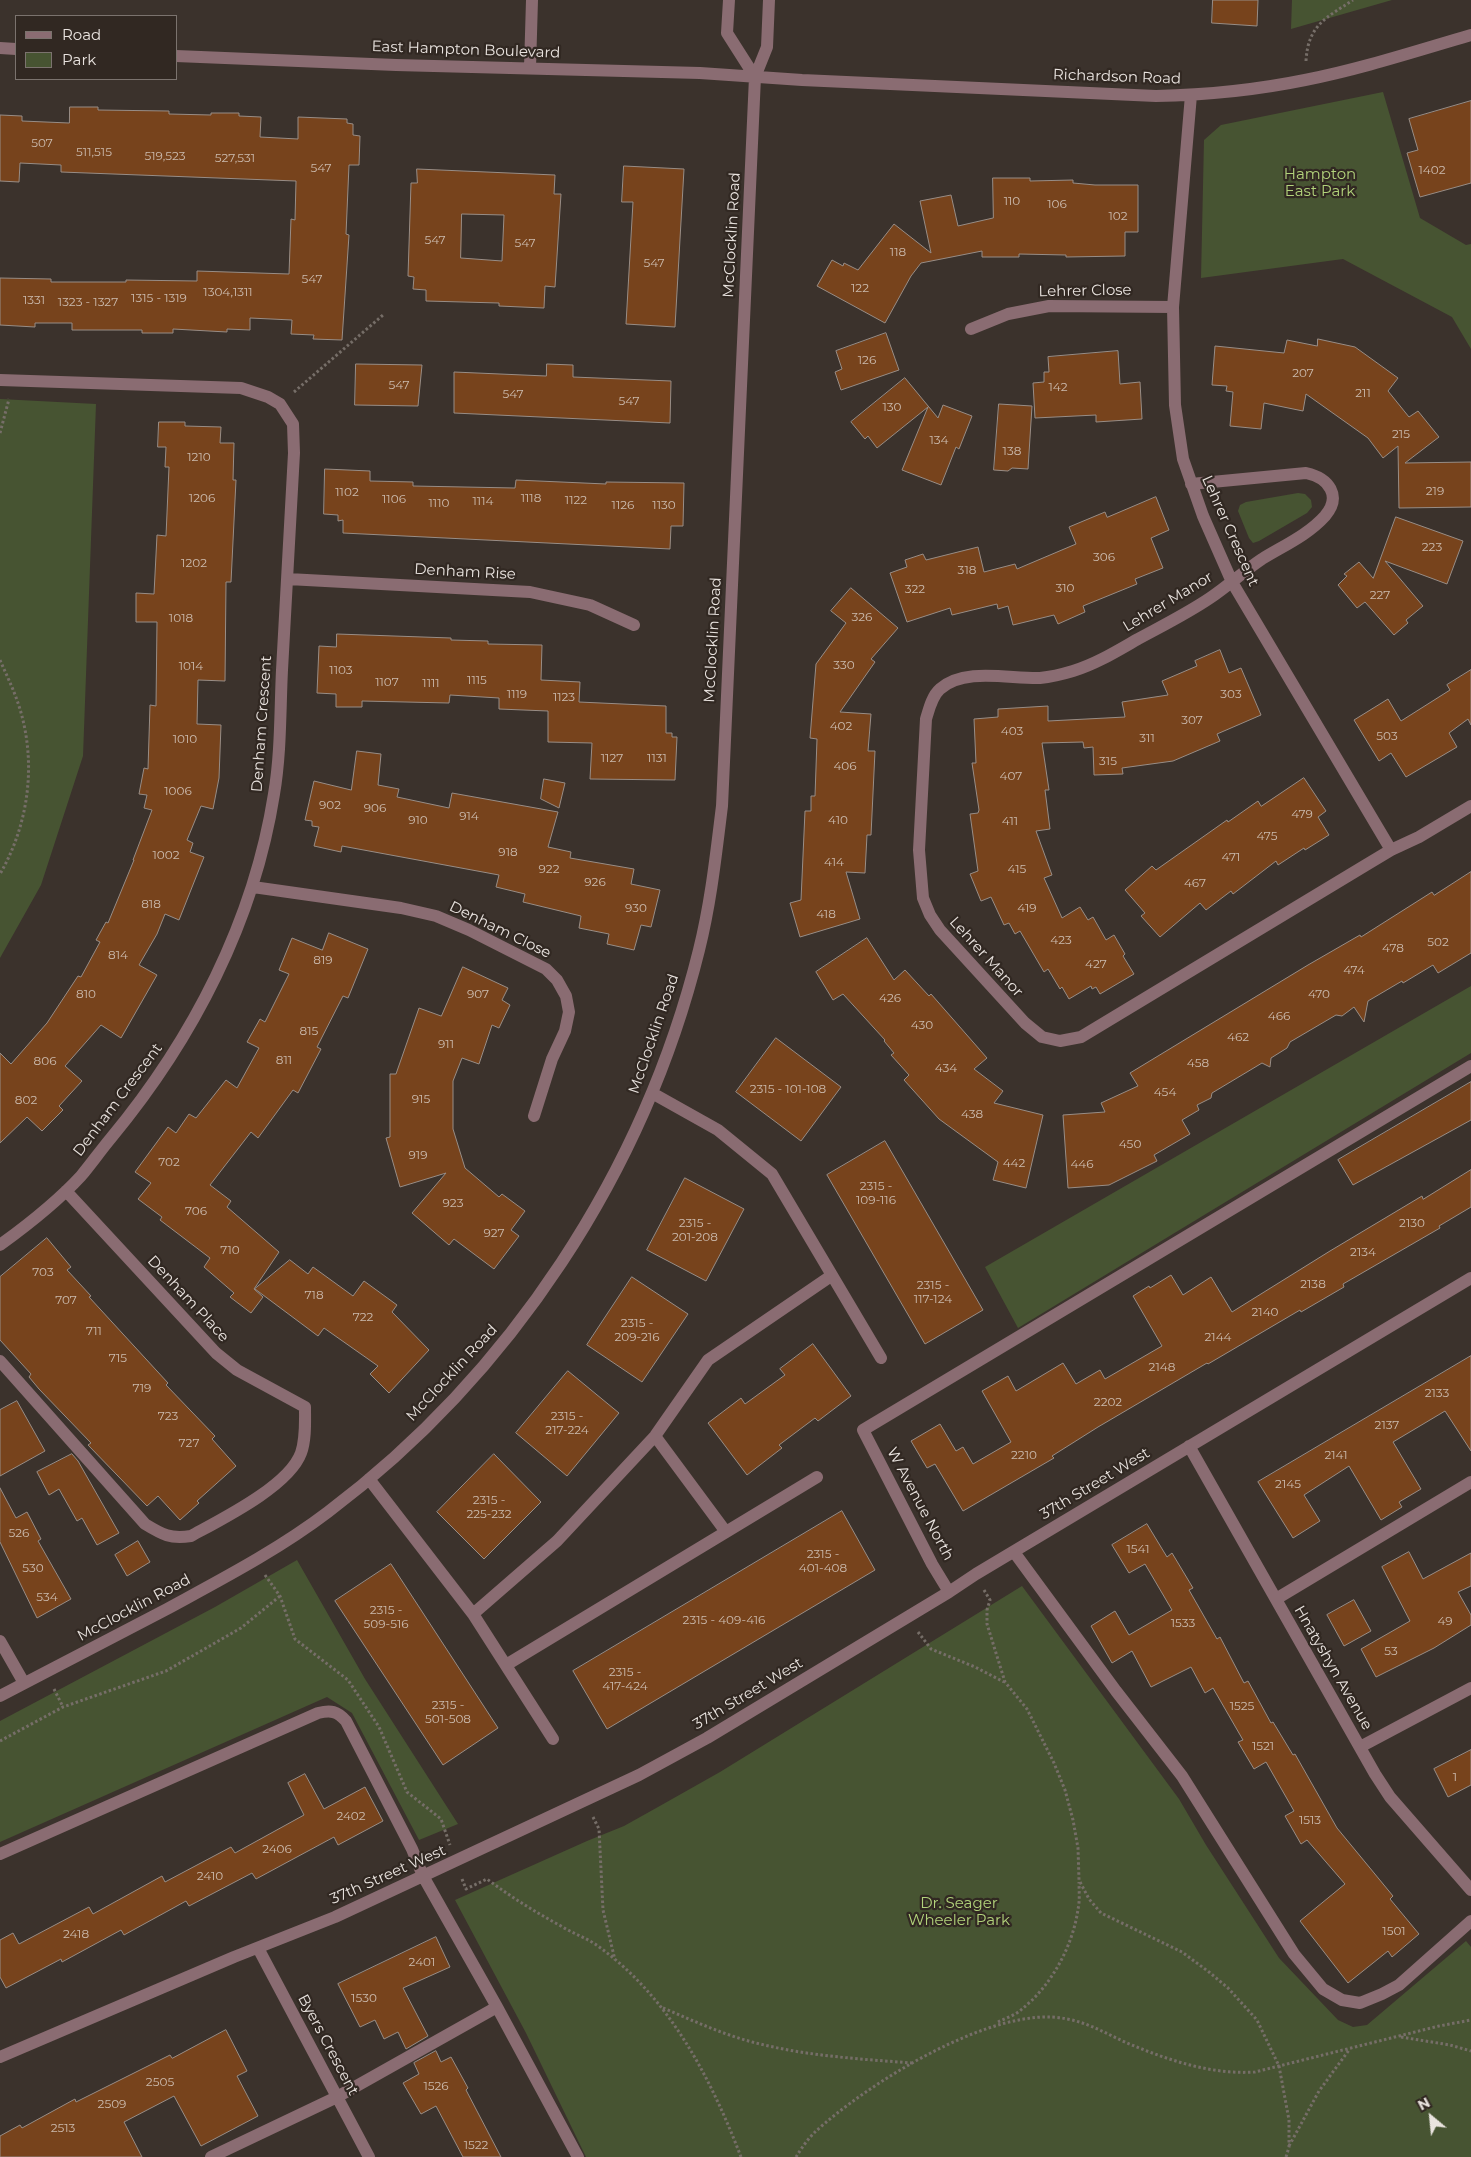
<!DOCTYPE html>
<style>
body{margin:0}
#map{position:relative;width:1471px;height:2157px;overflow:hidden;background:#3b322c;font-family:Montserrat,sans-serif}
canvas{display:block}
.legend{position:absolute;left:15px;top:15px;width:162px;height:65px;box-sizing:border-box;background:#312822;border:1px solid #7b736e;margin:0;padding:6px 9px;list-style:none;font-size:15px;color:#e9e3df}
.legend li{display:flex;align-items:center;gap:10px;height:25px}
.legend b{width:25px;border:1px solid #7b736e}
.north{position:absolute;left:1406px;top:2092px;width:50px;height:50px;-webkit-text-stroke:4px #312822;paint-order:stroke;rotate:332deg;font-size:14px;font-weight:700;line-height:20px;text-align:center;color:#e9e3df}
.north::after{content:'';display:block;margin:auto;width:18px;height:22px;background:#e9e3df;clip-path:polygon(50% 0,100% 100%,50% 72%,0 100%)}
</style>
<div id="map">
<canvas width="1471" height="2157"></canvas>
<ul class="legend">
<li><b style="height:6px;background:#8a6c72"></b>Road</li>
<li><b style="height:14px;background:#475432"></b>Park</li>
</ul>
<div class="north">N</div>
</div>
<script>
const c = document.querySelector('canvas').getContext('2d');
c.lineJoin = 'round';
function fill(path, color) { c.fillStyle = color; c.fill(path, 'evenodd'); }
function trace(path, color, width, dash) { c.strokeStyle = color; c.lineWidth = width; c.lineCap = dash ? 'butt' : 'round'; c.setLineDash(dash || []); c.stroke(path); }
function drawText(font, color, halo, rows, align = 'center') {
  c.font = font + ' Montserrat,sans-serif'; c.lineWidth = 4.5; c.setLineDash([]); c.textBaseline = 'middle'; c.strokeStyle = halo; c.fillStyle = color; for (const [text, x, y, turn = 0] of rows) {
    c.save(); c.translate(x, y); c.rotate((+turn || 0) * Math.PI / 180); c.textAlign = isNaN(turn) ? turn : align; if (halo) c.strokeText(text, 0, 0); c.fillText(text, 0, 0); c.restore();
  }
}
fill(new Path2D(`
 M1292 0H1392L1291 29Z
 M1383 92 1420 218 1466 245 1471 244V349L1452 317 1343 259 1201 278 1204 140 1221 125Z
 M0 399 96 404 83 756 41 885 0 958Z
 M1298 493 1305 494 1311 500 1312 507 1307 513 1259 541 1253 543 1249 538 1238 511 1240 505 1246 502Z
 M1471 986V1053L1018 1328 985 1267Z
 M297 1560 365 1679 458 1824 419 1840 352 1713 327 1697 0 1842V1721L215 1607Z
 M1022 1586 1179 1799 1206 1845 1279 1958 1338 2020 1353 2027 1367 2025 1466 1941 1471 1947V2157H586L526 2033 455 1900 587 1841 624 1826 658 1807 720 1772Z`), '#475432');
const building = new Path2D(`
 M1213 0H1258L1257 26 1212 23Z
 M1471 101V183L1420 197 1407 153 1418 150 1409 119Z
 M70 107H98V110L169 111V114L211 115V113H239V116L261 117 260 137 298 139V117L347 119V123L353 124V135L360 136 359 165H349L346 234 349 235 342 340 313 339 314 335 291 334 292 320 250 318V330L227 329V332L173 329V333H142V330H72V323H35V327L0 325V278L51 279V282H126V280L197 281V271L289 274 291 219 295 220 296 181 61 172V165L20 163 19 182 0 181V115L22 116V121L69 123Z
 M624 166 684 169 675 327 626 324 633 202H622Z
 M417 169 555 175 554 194H561L555 287 545 286 544 308 499 306V303L426 301V290L413 289 414 277 408 276 411 183H417ZM462 214 504 215 502 261 461 258Z
 M993 178H1030V181L1073 180V183L1095 185H1138V232H1125V256L1066 257V255L1019 254V257H982V251L921 263 911 276 885 323 817 286 832 260 843 266 844 263 858 270 894 224 931 253 920 201 951 195 958 226 993 218Z
 M886 333 899 370 841 390 835 372 842 369 836 351Z
 M1318 339 1355 347 1398 378 1388 391 1409 417 1418 411 1439 437 1405 463 1471 462V507L1399 508 1398 446 1383 458 1368 438 1306 394 1303 411 1264 403 1261 429 1230 426 1233 392 1226 391 1227 386 1212 385 1215 346 1284 353 1287 340 1317 346Z
 M1118 351 1120 384 1140 382 1142 419 1096 422V415L1035 418 1033 383 1044 382V372H1049L1048 357Z
 M356 364 422 365 418 406 355 405Z
 M547 364 573 365V377L671 381 670 423 454 413V372L546 376Z
 M905 378 938 418 943 405 972 416 959 449 956 447 941 485 902 470 928 407 877 448 868 436 865 439 851 422Z
 M999 404 1032 406 1028 469 1012 468 1008 471 994 470Z
 M159 422H185V426L221 427 220 443H234L233 480H236L231 582H226L225 681 198 680 197 724 221 725 219 778 213 809 201 806 187 840 193 843 190 852 204 857 179 920 165 914 157 934 139 965 157 975 121 1038 101 1025 65 1066 82 1081 59 1106 63 1110 42 1131 27 1117 0 1143V1053L11 1064 47 1023 78 976 81 977 100 942 96 940 106 922 108 923 134 860H133L152 810 144 808 147 795 139 794 144 768 148 769 150 705 156 706 157 622H136V593L154 594 157 535 166 536 169 467H165L166 447H158Z
 M325 469 370 471V481L413 482V486L515 488 516 480 606 484V482L684 483 683 526H671L670 549 343 533V520L338 521V515L324 514Z
 M1156 497 1169 530 1151 538 1163 568 1135 579 1137 584 1083 606 1085 612 1058 624 1054 615 1013 625 1008 606 998 609 997 604 952 615 950 608 907 622 890 573 907 567 905 560 923 554 926 560 978 547 984 572 1015 564 1017 569 1076 544 1069 527 1105 512 1107 517Z
 M1396 517 1463 541 1447 584 1385 561 1423 606 1406 620 1408 623 1394 635 1365 602 1357 608 1338 585 1347 576 1344 574 1359 562 1373 578Z
 M851 588 898 628 871 659 875 662 840 712 871 714 868 751H875L871 835H867L865 873 846 872 860 919 800 937 790 903 801 900 805 811H811V796H815L817 739 810 738 816 664 846 623 831 611Z
 M337 634 451 638V640L488 641V644L542 645 541 680 580 682 579 702 666 706V733H672V737H677L675 780 590 779 592 743 548 742V711L499 709V698L450 695 449 703 362 701V707H336V694L317 693 319 646 336 647Z
 M1220 650 1229 673 1241 668 1261 715 1217 734 1220 741 1173 761 1122 768 1123 774 1094 775 1093 747 1084 748 1083 742 1042 743 1049 790H1045L1050 829 1036 831 1052 875 1044 878 1062 918 1080 907 1088 920 1093 917 1106 940 1114 935 1125 954 1123 956 1134 974 1100 994 1096 987 1092 989 1091 986 1069 999 1062 987 1060 989 1048 969 1044 972 1020 931 1015 934 1009 923 1004 925 991 897 981 901 970 874 978 871 970 814 978 813 979 810 972 763H976L974 719 998 717V709L1048 706V721L1125 717 1122 702 1168 695 1162 681 1197 666 1195 661Z
 M1471 670V725L1468 719 1449 733 1457 747 1406 777 1391 753 1379 761 1354 720 1388 699 1401 721 1450 690 1447 685Z
 M357 751 381 754 378 785 399 789 397 797 449 808 452 793 558 812 548 847 571 852 570 858 634 869 631 884 660 890 651 927 641 925 634 950 607 944 609 934 579 928 581 916 523 902 525 894 496 887 499 875 342 846 341 852 314 846 319 827 312 826V821L305 820 314 781 351 790Z
 M1304 778 1326 811 1318 817 1329 835 1305 850 1304 848 1278 865 1276 861 1233 894 1231 891 1206 910 1200 903 1160 937 1141 916 1145 913 1125 890 1152 866 1156 870 1227 820 1228 822 1258 801 1261 806Z
 M544 779 565 783 559 808 541 799Z
 M1471 872V953L1438 973 1433 965 1403 983 1402 981 1368 1001 1364 1022 1354 1007 1342 1016 1336 1015 1290 1042 1287 1048 1271 1058 1270 1067 1262 1063 1212 1093 1211 1098 1197 1105 1199 1110 1182 1120 1190 1134 1154 1155 1157 1161 1109 1185 1068 1188 1063 1115 1105 1112 1101 1103 1138 1086 1130 1073 1308 965 1360 935 1361 937 1432 892 1434 895Z
 M329 933 368 949 348 998 343 996 317 1047 321 1049 298 1093 293 1090 258 1138 251 1132 210 1185 231 1201 227 1207 279 1252 254 1289 263 1297 251 1313 230 1297 234 1293 204 1267 210 1258 160 1220 162 1217 138 1199 151 1183 135 1172 168 1127 176 1133 189 1114 196 1118 226 1080 237 1088 259 1048 247 1042 260 1019 265 1022 289 974 279 970 292 938 322 950Z
 M867 938 894 980 905 970 929 996 931 994 987 1058 974 1069 1003 1091 994 1103 1043 1115 1026 1188 993 1180 998 1162 939 1119 904 1080 909 1075 891 1055 894 1053 884 1041 885 1040 843 994 833 1000 816 972Z
 M463 967 508 988 502 1000 510 1005 499 1028 492 1025 479 1064 462 1058 453 1081V1129L465 1168 499 1197 502 1194 525 1211 511 1230 519 1236 494 1269 454 1239 449 1245 412 1213 446 1173 400 1187 386 1138 390 1137V1074H396L419 1008 441 1016Z
 M776 1038 841 1087 801 1141 736 1092Z
 M1471 1082V1120L1353 1185 1338 1160Z
 M885 1141 983 1310 925 1344 827 1175Z
 M1471 1170V1207L1439 1226 1440 1228 1343 1284 1344 1287 1301 1312 1300 1310 1208 1364 1207 1363 1098 1427 1052 1456 1054 1458 963 1511 935 1464 927 1468 911 1441 940 1424 956 1451 963 1447 973 1464 1011 1442 982 1391 1008 1376 1016 1391 1063 1363 1076 1384 1100 1370 1105 1379 1162 1346 1133 1296 1149 1286 1150 1288 1171 1275 1183 1295 1211 1277 1232 1312 1330 1251 1422 1196 1423 1199Z
 M685 1178 744 1209 706 1281 647 1250Z
 M47 1238 71 1267 67 1270 91 1296 89 1297 168 1383 166 1385 215 1436 212 1439 236 1466 197 1501 199 1503 180 1520 158 1496 147 1506 88 1445 91 1443 39 1389 29 1377 31 1374 0 1340V1277Z
 M290 1260 308 1274 313 1267 353 1296 364 1281 397 1305 392 1312 429 1350 389 1393 370 1374 378 1366 324 1328 318 1336 255 1289Z
 M632 1277 688 1314 642 1382 587 1345Z
 M813 1344 851 1396 818 1421 815 1418 779 1445 782 1448 747 1475 708 1423 741 1398 745 1404 785 1375 780 1369Z
 M1471 1356V1451L1445 1411 1393 1442 1421 1489 1399 1502 1402 1507 1381 1520 1349 1466 1304 1495 1320 1521 1293 1538 1258 1482Z
 M568 1371 619 1413 567 1476 516 1433Z
 M17 1401 45 1451 0 1476V1410Z
 M72 1454 78 1461 119 1533 97 1545 82 1518 77 1521 59 1489 49 1495 37 1472Z
 M494 1454 541 1502 484 1559 437 1512Z
 M0 1488 16 1518 27 1512 41 1539 38 1541 71 1599 37 1618 0 1542Z
 M842 1511 875 1570 607 1729 573 1671Z
 M1147 1524 1167 1557 1172 1553 1193 1588 1189 1590 1217 1639 1220 1637 1244 1683 1248 1681 1271 1723 1273 1722 1293 1755 1295 1754 1337 1828 1393 1896 1390 1899 1419 1934 1392 1957 1388 1951 1348 1983 1300 1921 1345 1884 1307 1840 1301 1844 1285 1816 1294 1811 1266 1762 1254 1769 1238 1742 1243 1740 1213 1688 1205 1693 1191 1667 1151 1687 1132 1651 1112 1663 1091 1626 1115 1611 1129 1635 1172 1610 1145 1564 1129 1573 1112 1545Z
 M138 1541 150 1562 127 1576 115 1555Z
 M1409 1552 1423 1579 1471 1553V1586L1458 1592 1471 1615V1625L1434 1648 1376 1677 1361 1649 1410 1621 1382 1567Z
 M391 1564 498 1728 443 1765 335 1601Z
 M1354 1600 1371 1631 1344 1646 1327 1615Z
 M1471 1750V1785L1448 1797 1434 1769Z
 M305 1774 324 1809 365 1787 383 1821 338 1845 334 1837 256 1879 252 1873 189 1906 186 1901 124 1935 121 1930 62 1962 61 1959 6 1988 0 1977V1940L13 1933 19 1944 89 1907 93 1914 162 1876 165 1882 231 1847 235 1853 304 1815 288 1783Z
 M436 1937 450 1967 403 1988 428 2036 406 2049 398 2032 384 2039 375 2020 360 2027 338 1984Z
 M226 2030 247 2071 237 2076 258 2116 201 2146 174 2096 124 2122 142 2157H0V2136L20 2125 22 2128 75 2099 76 2102 170 2055 172 2058Z
 M436 2051 441 2062 451 2057 468 2088 466 2090 501 2157H463L436 2106 421 2114 403 2083 419 2074 414 2063Z`);
fill(building, '#77431c');
trace(building, '#988d86', 1);
trace(new Path2D(`
 M1306 61C1308 25 1326 18 1353 0
 M294 392 383 315
 M0 433 9 399
 M0 660C6 674 13 688 18 703 37 759 30 822 0 874
 M265 1575 280 1596 295 1639 348 1680 379 1727 407 1792 441 1819 450 1845
 M984 1590 990 1600 987 1610V1624L1005 1682 1027 1709 1054 1763 1065 1790 1073 1820 1078 1848 1079 1880 1089 1899 1101 1913 1182 1952 1209 1972 1228 1988 1257 2020 1279 2066 1289 2120V2147L1286 2157
 M918 1632 931 1649 975 1667 1004 1682
 M54 1689 63 1707
 M0 1741 63 1707 166 1671 241 1628 280 1596
 M593 1817 599 1829 603 1910 615 1960
 M462 1879 466 1889 487 1879C511 1897 535 1912 561 1926 572 1933 584 1937 595 1944 668 1995 710 2076 741 2157
 M663 2008C694 2021 724 2035 756 2043 807 2056 859 2059 912 2063
 M998 2022C1006 2018 1016 2015 1022 2009 1051 1986 1073 1946 1078 1909 1080 1901 1079 1891 1079 1882
 M1401 2037 1450 2045 1471 2051
 M1289 2146 1319 2091 1349 2050
 M796 2157C801 2149 807 2140 814 2133 865 2085 995 2003 1067 2019 1089 2023 1107 2034 1127 2043 1168 2060 1211 2075 1255 2072L1439 2026 1471 2020`), '#766e68', 3, [2.5, 2.5]);
trace(new Path2D(`
 M729 0 727 33 755 77
 M0 48 16 49
 M176 56 396 65 700 73 802 80 1156 96C1206 95 1256 90 1305 80 1361 69 1416 51 1471 35
 M530 68 532 0
 M1191 95 1173 307 1175 405 1183 459 1203 516 1232 582 1391 850
 M971 329 1008 314 1049 306 1173 307
 M0 380 241 388 268 397 280 404 293 424 294 453C290 525 286 597 282 670 280 711 281 753 274 794 254 921 193 1039 111 1138 101 1150 91 1164 81 1176 57 1202 29 1224 0 1245
 M1191 484 1306 473C1329 478 1342 496 1325 516 1308 535 1283 546 1262 559 1244 571 1228 586 1210 598 1188 613 1162 626 1138 639 1117 651 1096 664 1073 671 1063 674 1050 677 1040 678 1010 679 964 667 940 689 932 696 929 709 926 719L919 850 923 898 930 915 940 930 1025 1023 1042 1037 1060 1041 1081 1037 1366 865 1391 850 1419 837 1471 806
 M288 579 530 592 590 605 634 625
 M253 887 401 908 436 916 469 930 546 969 557 980 566 996 569 1012 565 1031 552 1059 534 1116
 M652 1093 718 1130 772 1174 881 1358
 M0 1361 145 1524C163 1535 170 1539 191 1536 222 1519 289 1486 301 1453 306 1439 305 1422 305 1407L237 1370 216 1353 66 1191
 M655 1436 726 1532
 M1189 1446 1375 1774 1390 1797 1471 1890
 M369 1479 473 1614 553 1739
 M1014 1552 1116 1691 1182 1776 1294 1954 1323 1989 1342 2000 1360 2003 1382 1994 1399 1985 1471 1921
 M949 1592 932 1564 863 1430 1471 1066
 M1276 1599 1471 1482
 M473 1614 557 1541 655 1436 708 1360 831 1276
 M0 1641 24 1683
 M506 1665 817 1477
 M0 1696C56 1667 111 1638 167 1609 222 1579 278 1550 328 1512 511 1374 644 1172 699 950 711 902 716 854 722 806L755 77 767 47 769 0
 M1360 1747 1471 1688
 M0 1854 318 1713C331 1710 337 1711 346 1721L412 1849 423 1876 497 2007 578 2157
 M258 1948 369 2157
 M0 2057 234 1957 335 1917 639 1775 707 1738 949 1592 976 1574 1471 1278
 M211 2157 337 2097 497 2007`), '#8a6c72', 12);
drawText('12px', '#ccbbae', null, [
 ["507",42,143],
 ["511,515",94,152],
 ["519,523",165,156],
 ["527,531",235,158],
 ["547",321,168],
 ["1402",1432,170],
 ["110",1012,201],
 ["106",1057,204],
 ["102",1118,216],
 ["547",435,240],
 ["547",525,243],
 ["118",898,252],
 ["547",654,263],
 ["547",312,279],
 ["122",860,288],
 ["1304,1311",228,292],
 ["1315 - 1319",159,298],
 ["1331",34,300],
 ["1323 - 1327",88,302],
 ["126",867,360],
 ["207",1303,373],
 ["547",399,385],
 ["142",1058,387],
 ["211",1363,393],
 ["547",513,394],
 ["547",629,401],
 ["130",892,407],
 ["215",1401,434],
 ["134",939,440],
 ["138",1012,451],
 ["1210",199,457],
 ["219",1435,491],
 ["1102",347,492],
 ["1206",202,498],
 ["1118",531,498],
 ["1106",394,499],
 ["1122",576,500],
 ["1114",483,501],
 ["1110",439,503],
 ["1126",623,505],
 ["1130",664,505],
 ["223",1432,547],
 ["306",1104,557],
 ["1202",194,563],
 ["318",967,570],
 ["310",1065,588],
 ["322",915,589],
 ["227",1380,595],
 ["326",862,617],
 ["1018",181,618],
 ["330",844,665],
 ["1014",191,666],
 ["1103",341,670],
 ["1115",477,680],
 ["1107",387,682],
 ["1111",431,683],
 ["1119",517,694],
 ["303",1231,694],
 ["1123",564,697],
 ["307",1192,720],
 ["402",841,726],
 ["403",1012,731],
 ["503",1387,736],
 ["311",1147,738],
 ["1010",185,739],
 ["1127",612,758],
 ["1131",657,758],
 ["315",1108,761],
 ["406",845,766],
 ["407",1011,776],
 ["1006",178,791],
 ["902",330,805],
 ["906",375,808],
 ["479",1302,814],
 ["914",469,816],
 ["910",418,820],
 ["410",838,820],
 ["411",1010,821],
 ["475",1267,836],
 ["918",508,852],
 ["1002",166,855],
 ["471",1231,857],
 ["414",834,862],
 ["922",549,869],
 ["415",1017,869],
 ["926",595,882],
 ["467",1195,883],
 ["818",151,904],
 ["930",636,908],
 ["419",1027,908],
 ["418",826,914],
 ["423",1061,940],
 ["502",1438,942],
 ["478",1393,948],
 ["814",118,955],
 ["819",323,960],
 ["427",1096,964],
 ["474",1354,970],
 ["810",86,994],
 ["907",478,994],
 ["470",1319,994],
 ["426",890,998],
 ["466",1279,1016],
 ["430",922,1025],
 ["815",309,1031],
 ["462",1238,1037],
 ["911",446,1044],
 ["811",284,1060],
 ["806",45,1061],
 ["458",1198,1063],
 ["434",946,1068],
 ["2315 - 101-108",788,1089],
 ["454",1165,1092],
 ["915",421,1099],
 ["802",26,1100],
 ["438",972,1114],
 ["450",1130,1144],
 ["919",418,1155],
 ["702",169,1162],
 ["442",1014,1163],
 ["446",1082,1164],
 ["2315 -",876,1186],
 ["109-116",876,1200],
 ["923",453,1203],
 ["706",196,1211],
 ["2315 -",695,1223],
 ["201-208",695,1237],
 ["2130",1412,1223],
 ["927",494,1233],
 ["710",230,1250],
 ["2134",1363,1252],
 ["703",43,1272],
 ["2138",1313,1284],
 ["2315 -",933,1285],
 ["117-124",933,1299],
 ["718",314,1295],
 ["707",66,1300],
 ["2140",1265,1312],
 ["722",363,1317],
 ["2315 -",637,1323],
 ["209-216",637,1337],
 ["711",94,1331],
 ["2144",1218,1337],
 ["715",118,1358],
 ["2148",1162,1367],
 ["719",142,1388],
 ["2133",1437,1393],
 ["2202",1108,1402],
 ["723",168,1416],
 ["2315 -",567,1416],
 ["217-224",567,1430],
 ["2137",1387,1425],
 ["727",189,1443],
 ["2210",1024,1455],
 ["2141",1336,1455],
 ["2145",1288,1484],
 ["2315 -",489,1500],
 ["225-232",489,1514],
 ["526",19,1533],
 ["1541",1138,1549],
 ["2315 -",823,1554],
 ["401-408",823,1568],
 ["530",33,1568],
 ["534",47,1597],
 ["2315 -",386,1610],
 ["509-516",386,1624],
 ["2315 - 409-416",724,1620],
 ["49",1445,1621],
 ["1533",1183,1623],
 ["53",1391,1651],
 ["2315 -",625,1672],
 ["417-424",625,1686],
 ["2315 -",448,1705],
 ["501-508",448,1719],
 ["1525",1242,1706],
 ["1521",1263,1746],
 ["1",1455,1777],
 ["2402",351,1816],
 ["1513",1310,1820],
 ["2406",277,1849],
 ["2410",210,1876],
 ["1501",1394,1931],
 ["2418",76,1934],
 ["2401",422,1962],
 ["1530",364,1998],
 ["2505",160,2082],
 ["1526",436,2086],
 ["2509",112,2104],
 ["2513",63,2128],
 ["1522",476,2145]
]);
drawText('15px', '#e9e3df', '#312822', [
 ["East Hampton Boulevard",466,50,2],
 ["Richardson Road",1117,77,2],
 ["McClocklin Road",732,235,-87],
 ["Lehrer Close",1085,291,-1],
 ["Lehrer Crescent",1230,531,66],
 ["Denham Rise",465,572,3],
 ["Lehrer Manor",1168,602,-31],
 ["McClocklin Road",713,640,-87],
 ["Denham Crescent",262,724,-86],
 ["Denham Close",500,930,26],
 ["Lehrer Manor",986,957,48],
 ["McClocklin Road",654,1034,-71],
 ["Denham Crescent",118,1100,-53],
 ["Denham Place",188,1299,47],
 ["McClocklin Road",452,1373,-47],
 ["37th Street West",1095,1484,-31],
 ["W Avenue North",920,1504,62],
 ["McClocklin Road",134,1608,-28],
 ["Hnatyshyn Avenue",1333,1668,60],
 ["37th Street West",748,1694,-31],
 ["37th Street West",388,1875,-24],
 ["Byers Crescent",328,2045,62]
]);
drawText('15px', '#b2d37b', '#312822', [
 ["Hampton",1320,175],
 ["East Park",1320,192],
 ["Dr. Seager",959,1904],
 ["Wheeler Park",959,1921]
]);
</script>
